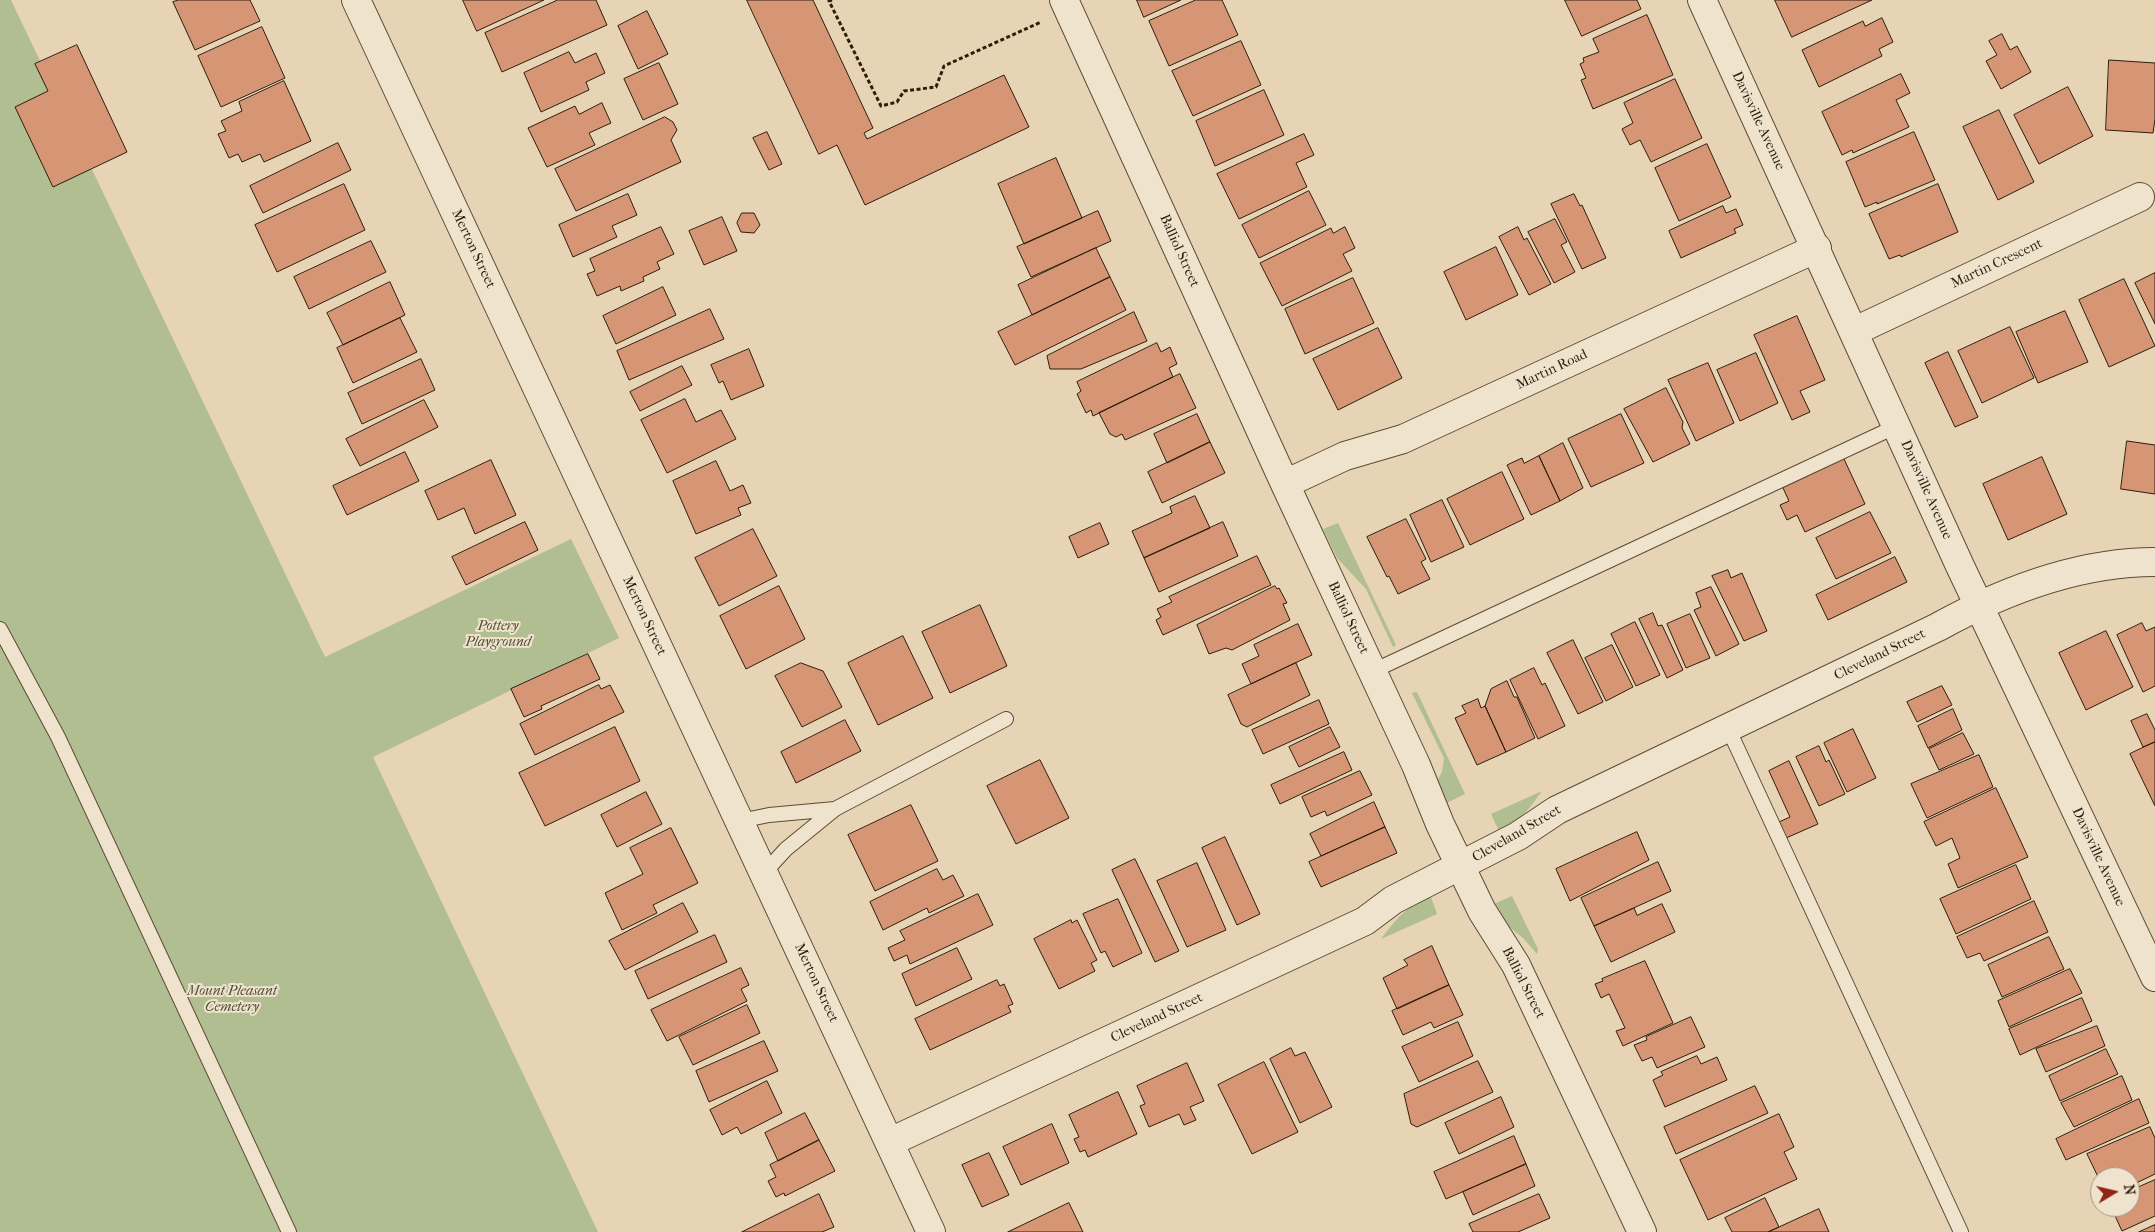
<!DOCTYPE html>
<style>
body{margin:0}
#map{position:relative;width:2155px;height:1232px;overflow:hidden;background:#e7d4b4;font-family:"IM FELL French Canon",serif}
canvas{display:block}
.north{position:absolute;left:2090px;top:1167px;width:50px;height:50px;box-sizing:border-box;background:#efe3ce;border:1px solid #a19480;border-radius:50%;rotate:81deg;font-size:14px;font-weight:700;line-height:20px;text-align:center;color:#2d1e0c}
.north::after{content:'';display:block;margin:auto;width:18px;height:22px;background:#8f2418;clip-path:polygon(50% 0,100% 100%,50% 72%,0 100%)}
</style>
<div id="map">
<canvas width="2155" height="1232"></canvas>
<div class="north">N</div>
</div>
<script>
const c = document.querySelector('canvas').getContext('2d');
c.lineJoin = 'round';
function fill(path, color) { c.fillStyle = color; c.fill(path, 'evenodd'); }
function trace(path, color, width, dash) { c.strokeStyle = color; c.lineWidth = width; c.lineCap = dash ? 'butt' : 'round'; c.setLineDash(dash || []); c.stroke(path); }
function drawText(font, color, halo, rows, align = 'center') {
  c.font = font + ' "IM FELL French Canon",serif'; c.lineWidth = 4; c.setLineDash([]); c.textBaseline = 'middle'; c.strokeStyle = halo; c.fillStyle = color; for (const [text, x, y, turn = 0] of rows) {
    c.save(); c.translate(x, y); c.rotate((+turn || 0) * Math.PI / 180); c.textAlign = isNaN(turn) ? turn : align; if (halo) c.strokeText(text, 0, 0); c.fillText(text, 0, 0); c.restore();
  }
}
fill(new Path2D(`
 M0 0H11L325 657 571 539 619 638 373 757 598 1232H0Z
 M1338 523 1396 645 1393 647 1366 589 1337 558 1323 529Z
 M1417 692 1465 794 1445 804 1446 799 1438 788V779L1442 772 1444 758 1412 693Z
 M1542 791C1528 810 1521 821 1499 831L1491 814Z
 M1512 896 1538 949 1537 954 1523 938 1508 926 1494 904Z
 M1431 897 1437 914 1381 939C1398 917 1405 907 1431 897Z`), '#b0be91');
const building = new Path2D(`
 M179 0H250L260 21 195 50 173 2Z
 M463 0H544L477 31Z
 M558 0H596L607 25 502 72 485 33Z
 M747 0H813L873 128 864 133 867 139 1004 75 1029 127 865 205 837 145 819 154Z
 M1137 0H1181L1144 17Z
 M1196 0H1222L1238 35 1169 66 1149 21Z
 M1565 0H1637L1641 9 1582 36Z
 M1775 0H1872L1792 37Z
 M647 11 668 54 638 69 618 26Z
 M1647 15 1673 75 1593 109 1581 80 1586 78 1580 64 1584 62 1583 58 1599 52 1593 39Z
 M1882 18 1893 42 1879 49 1882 56 1819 87 1802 50 1863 21 1865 26Z
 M262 27 285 78 221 107 198 56Z
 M2002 34 2010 50 2017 46 2031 72 2001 89 1986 61 1997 55 1989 41Z
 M1241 41 1261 85 1193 116 1172 71Z
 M77 45 127 152 53 187 15 107 48 91 35 64Z
 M569 52 575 63 596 53 605 73 586 82 589 90 541 112 524 73Z
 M2109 60 2155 63V119L2153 133 2106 130Z
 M659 63 678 104 643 120 624 79Z
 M1901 74 1910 93 1896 100 1909 127 1853 153 1852 150 1842 155 1822 112Z
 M1675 79 1702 138 1651 162 1640 140 1630 145 1622 129 1633 123 1624 103Z
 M284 81 311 141 264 162 260 154 242 162 238 154 229 158 218 134 226 131 221 121 242 111 239 102Z
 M2068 87 2093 136 2039 164 2014 115Z
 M1264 90 1284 135 1215 166 1196 121Z
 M602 103 611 123 589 133 595 145 547 167 528 128 575 106 579 114Z
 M1999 110 2034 182 1998 200 1963 127Z
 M665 117 673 122 677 130 671 140 681 162 576 211 555 169Z
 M767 132 782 164 769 170 753 138Z
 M1914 132 1935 180 1877 204V202L1865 207 1846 162Z
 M1304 134 1314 155 1296 163 1307 187 1239 219 1217 174Z
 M338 143 351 170 263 213 250 186Z
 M1707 144 1731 197 1679 221 1655 168Z
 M1056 158 1082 218 1024 244 998 184Z
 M344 184 365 230 277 272 255 225Z
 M1938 184 1958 232 1901 257 1900 255 1889 259 1869 214Z
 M1309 191 1326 225 1259 258 1242 225Z
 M628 194 637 215 612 226 617 237 573 257 559 225Z
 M1574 194 1580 206 1582 205 1606 258 1582 269 1551 204Z
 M1723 206 1726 213 1736 209 1743 225 1734 229 1736 233 1681 258 1669 231Z
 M1098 211 1111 241 1031 277 1017 247Z
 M742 213H754L760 225 754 233 741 232 737 223Z
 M722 217 737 251 704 265 689 231Z
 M1555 219 1567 242 1561 245 1575 272 1554 283 1528 232Z
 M661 227 674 254 657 262 660 269 643 277 644 281 621 291 620 286 597 296 587 274 595 271 590 259Z
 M1345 227 1355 248 1343 254 1352 271 1282 306 1260 263 1331 228 1333 233Z
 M1518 227 1524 240 1527 238 1551 284 1529 295 1499 237Z
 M371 241 386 272 309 309 294 277Z
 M1496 247 1518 295 1466 320 1444 272Z
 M1096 248 1110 277 1032 315 1018 285Z
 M2155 273V324L2135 283Z
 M1110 277 1126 310 1015 365 998 332Z
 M1353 278 1374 323 1305 354 1285 309Z
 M2124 279 2155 346 2109 367 2079 300Z
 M390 282 405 315 343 345 327 313Z
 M663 287 676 315 616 344 603 316Z
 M710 309 724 339 629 380 617 351Z
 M2065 311 2088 362 2038 383 2016 332Z
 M1134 312 1147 341 1081 369H1050L1047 356Z
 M1797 316 1825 380 1800 391 1810 412 1792 420 1754 335Z
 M400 318 417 352 353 383 337 348Z
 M2010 327 2034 378 1982 403 1958 351Z
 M1378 328 1402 378 1338 410 1313 359Z
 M1157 343 1161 352 1170 347 1177 364 1169 368 1173 377 1093 416 1091 410 1086 413 1077 394 1081 391 1077 382Z
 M749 349 764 386 731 400 723 381 719 383 711 365Z
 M1948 352 1978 417 1955 427 1925 363Z
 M1756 353 1778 403 1740 421 1717 370Z
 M421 359 435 390 362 424 348 393Z
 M1708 363 1734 423 1696 441 1668 380Z
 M682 366 692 385 640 411 630 392Z
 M1180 374 1196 408 1125 440 1122 434 1116 437 1110 434 1099 413Z
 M1666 388 1683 422 1682 428 1690 444 1653 462 1624 409Z
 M685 399 696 422 721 410 736 439 667 473 641 420Z
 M424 400 438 427 360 466 346 439Z
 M1197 414 1210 442 1167 463 1154 434Z
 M1621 414 1644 463 1591 487 1568 439Z
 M2127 441 2155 445V494L2121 489Z
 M1210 442 1225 473 1162 503 1148 472Z
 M1563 443 1583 488 1560 501 1539 456Z
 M405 452 419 481 347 515 333 486Z
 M1539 456 1560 501 1531 515 1507 465 1522 458 1524 463Z
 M2042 457 2067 514 2008 540 1983 484Z
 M1844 459 1865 504 1805 532 1797 515 1787 520 1780 505 1789 501 1783 488Z
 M491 460 516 515 475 534 464 508 438 520 425 491Z
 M716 461 730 491 743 485 751 503 738 508 741 515 696 534 673 481Z
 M1502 472 1524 519 1470 545 1447 499Z
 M1195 496 1210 528 1144 558 1132 531 1172 513 1170 507Z
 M1442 500 1464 547 1431 562 1410 515Z
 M1870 512 1891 553 1836 579 1816 538Z
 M1406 519 1426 559 1421 562 1430 579 1398 594 1389 576 1387 577 1367 537Z
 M525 522 538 550 466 585 452 557Z
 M1223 522 1238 556 1159 592 1144 558Z
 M1100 523 1109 544 1078 558 1069 537Z
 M753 529 777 576 719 606 695 558Z
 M1257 556 1271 585 1163 635 1156 620 1161 617 1157 609 1172 602 1169 597Z
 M1895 557 1907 582 1828 620 1816 595Z
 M1728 570 1731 578 1742 573 1767 631 1744 641 1712 576Z
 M779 586 805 639 746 669 720 616Z
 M1275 586 1277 589 1279 588 1287 603 1283 604 1290 620 1232 650 1226 648 1209 654 1197 625Z
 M1711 587 1739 644 1716 656 1694 610 1701 607 1696 593Z
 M980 605 1007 666 950 693 922 632Z
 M1653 613 1658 626 1662 625 1683 670 1667 678 1639 619Z
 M1690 614 1710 658 1686 668 1667 624Z
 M1635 622 1660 675 1636 686 1611 634Z
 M2142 623 2146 631 2155 627V686L2143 692 2117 635Z
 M1298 624 1312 655 1251 684 1242 664 1259 656 1254 645Z
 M2106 631 2133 687 2086 710 2059 653Z
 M903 636 933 698 878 725 848 663Z
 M1573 640 1603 702 1578 714 1547 653Z
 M1612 645 1633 687 1606 701 1585 658Z
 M588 654 600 679 541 706 542 709 524 717 511 689Z
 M801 663 823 671 842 707 802 727 775 676Z
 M1296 663 1310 695 1247 727 1241 724 1228 695Z
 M1534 668 1542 685 1545 683 1565 726 1538 739 1510 680Z
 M1507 681 1514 697H1517L1535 738 1506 752 1485 706 1491 689Z
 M599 685 601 689 610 685 624 712 535 755 520 724Z
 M1942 686 1952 705 1917 722 1907 702Z
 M1478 699 1481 708 1485 706 1506 752 1477 765 1455 718 1466 713 1462 706Z
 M1319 700 1329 724 1263 754 1252 730Z
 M1953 709 1962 730 1928 748 1918 726Z
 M2147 714 2155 730V742L2143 747 2131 721Z
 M845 720 861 751 796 783 781 752Z
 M615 727 640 781 545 826 519 773Z
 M1330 727 1340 747 1299 767 1289 747Z
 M1853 729 1876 778 1847 792 1824 743Z
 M1963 733 1974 754 1939 770 1929 749Z
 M2155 742V806L2130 754Z
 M1819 746 1826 762 1829 760 1845 794 1819 806 1796 757Z
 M1344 752 1352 770 1280 804 1271 785Z
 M1979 755 1993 787 1927 818 1911 784Z
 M1040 760 1069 818 1016 844 987 786Z
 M1789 761 1818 824 1786 838 1779 822 1790 817 1769 771Z
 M1360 771 1372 795 1327 816 1325 811 1311 817 1302 797Z
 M1996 788 2028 857 1958 888 1948 864 1960 858 1952 838 1936 846 1924 822Z
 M646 792 662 824 617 847 601 815Z
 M1374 802 1385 827 1321 856 1310 834Z
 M911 805 938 861 875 891 848 835Z
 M1385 827 1397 853 1321 887 1309 862Z
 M671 828 698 883 653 905 657 913 622 930 605 893 643 874 630 848Z
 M1637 832 1649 860 1570 901 1556 869Z
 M1225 837 1260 914 1237 925 1202 848Z
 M1135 859 1179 951 1155 962 1112 870Z
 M1658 862 1671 891 1594 926 1581 898Z
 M1197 863 1226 930 1187 947 1157 881Z
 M2016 865 2031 899 1956 934 1940 899Z
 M937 869 943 880 953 875 964 896 929 913 927 908 883 930 870 902Z
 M978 894 993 925 910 964 907 955 894 961 888 948 905 940 900 931Z
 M1118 899 1142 953 1113 967 1105 951 1101 953 1083 914Z
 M2034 901 2048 932 1984 961 1980 953 1967 958 1957 937Z
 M683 903 698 932 625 970 609 941Z
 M1662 904 1675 932 1611 962 1594 926 1634 908 1637 915Z
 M1071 920 1072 923 1077 920 1097 960 1091 963 1095 971 1059 989 1034 939Z
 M715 935 727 962 648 999 635 971Z
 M2049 937 2064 969 2002 997 1988 965Z
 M1432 946 1449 985 1397 1009 1383 978 1408 965 1404 960Z
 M957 948 972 979 916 1006 902 974Z
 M1645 961 1673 1023 1623 1046 1616 1031 1625 1028 1609 994 1601 998 1595 984 1603 981 1602 979Z
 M741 968 749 985 741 989 747 1001 667 1041 651 1010Z
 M2070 969 2082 993 2009 1027 1998 1001Z
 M997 980 1000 986 1004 984 1013 1004 1008 1006 1011 1012 930 1050 915 1019Z
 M1449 985 1463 1015 1434 1028 1431 1022 1403 1035 1392 1011Z
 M2082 998 2092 1021 2020 1055 2009 1029Z
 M747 1005 760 1033 693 1065 679 1037Z
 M1691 1017 1705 1047 1657 1068 1652 1057 1642 1061 1634 1045 1647 1040 1646 1037Z
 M1458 1022 1473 1056 1419 1082 1402 1047Z
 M2097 1026 2105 1046 2046 1072 2036 1049Z
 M764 1041 778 1071 709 1102 696 1071Z
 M1291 1048 1295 1056 1305 1052 1332 1107 1300 1123 1270 1059Z
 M2106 1049 2118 1074 2060 1101 2049 1076Z
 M1697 1056 1701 1064 1717 1057 1727 1080 1665 1107 1653 1080 1663 1075 1661 1072Z
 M1478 1061 1493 1092 1417 1127 1411 1124 1404 1094Z
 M1264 1062 1298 1132 1252 1154 1218 1085Z
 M1187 1063 1204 1101 1190 1107 1196 1120 1184 1125 1179 1114 1149 1127 1140 1106 1145 1104 1137 1086Z
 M2122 1076 2132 1100 2074 1127 2061 1103Z
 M767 1081 782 1113 741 1134 737 1127 722 1135 710 1110Z
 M1755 1086 1768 1113 1676 1154 1664 1127Z
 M1118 1092 1137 1134 1088 1157 1085 1150 1080 1152 1074 1139 1079 1137 1069 1115Z
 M1501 1097 1514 1127 1459 1154 1445 1123Z
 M2139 1099 2149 1123 2066 1160 2056 1139Z
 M805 1113 819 1140 778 1161 765 1133Z
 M1779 1114 1794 1147 1784 1152 1797 1179 1708 1220 1680 1160Z
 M1052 1124 1069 1163 1021 1185 1003 1147Z
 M2150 1127 2155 1138V1174L2130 1186V1177H2100V1181L2087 1154Z
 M1514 1136 1526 1164 1446 1199 1434 1172Z
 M819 1140 835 1171 785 1196 784 1193 776 1197 768 1181 776 1177 770 1165Z
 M989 1153 1009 1195 982 1207 962 1165Z
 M1526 1164 1535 1186 1473 1215 1463 1192Z
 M2155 1180V1216L2122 1231 2111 1207H2130V1191Z
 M819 1194 834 1227 822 1232H742Z
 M1539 1194 1550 1218 1518 1232H1473L1469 1224Z
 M1765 1198 1779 1227 1768 1232H1732L1725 1218Z
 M1069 1203 1083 1232H1008Z
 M1819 1209 1829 1232H1768L1779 1227Z
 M2155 1225V1232H2139Z`);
fill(building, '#d69575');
trace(building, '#2d1e0c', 1);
const service = new Path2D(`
 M0 629 58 737 289 1232
 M1373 671 1897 426
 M1728 728 1961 1232
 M740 821 769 815 835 809
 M764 873 786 849 835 809 1006 719`);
const minor = new Path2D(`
 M356 0 931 1232
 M1064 0 1285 484 1416 765 1440 824 1482 911 1516 965 1642 1232
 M1855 331 2140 197
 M1285 484 1345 456 1403 439 1817 248
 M890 1142 1365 921 1393 900 1518 836 1557 810 1938 627C2005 590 2078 562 2155 562`);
const tertiary = new Path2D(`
 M1702 0 1960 566 2155 977`);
trace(service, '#5c4c36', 16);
trace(minor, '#5c4c36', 30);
trace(tertiary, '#5c4c36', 30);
trace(new Path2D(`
 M832 0 829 1 881 106 897 102 904 91 936 87 944 66 1041 22`), '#2d1e0c', 3, [4, 2.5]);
trace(service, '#efe3ce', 14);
trace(minor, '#efe3ce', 28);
trace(tertiary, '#efe3ce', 28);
drawText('14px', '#2d1e0c', '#efe3ce', [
 ["Davisville Avenue",1758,121,65],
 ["Merton Street",473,249,65],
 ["Balliol Street",1179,251,66],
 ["Martin Crescent",1997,264,-25],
 ["Martin Road",1552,370,-25],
 ["Davisville Avenue",1926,490,66],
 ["Merton Street",644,616,65],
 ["Balliol Street",1348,618,65],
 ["Cleveland Street",1880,655,-26],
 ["Cleveland Street",1517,834,-30],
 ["Davisville Avenue",2098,857,65],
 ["Merton Street",816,983,65],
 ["Balliol Street",1523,983,63],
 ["Cleveland Street",1157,1018,-25]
]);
drawText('italic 14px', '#544e34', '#efe3ce', [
 ["Pottery",498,627],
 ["Playground",498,643],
 ["Mount Pleasant",232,992],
 ["Cemetery",232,1008]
]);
</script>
